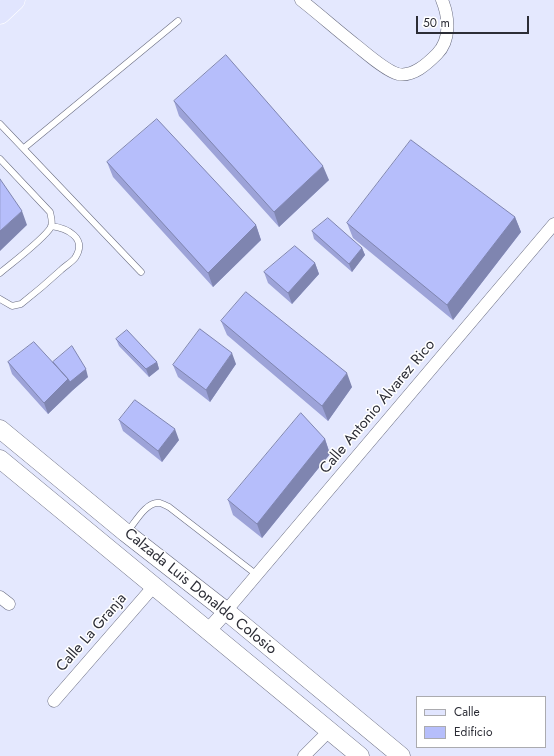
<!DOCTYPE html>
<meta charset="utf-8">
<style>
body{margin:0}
#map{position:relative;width:554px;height:756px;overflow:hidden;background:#e4e8fe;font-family:Jost,sans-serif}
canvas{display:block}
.legend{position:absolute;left:416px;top:696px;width:130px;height:52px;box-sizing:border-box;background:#fff;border:1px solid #ababaf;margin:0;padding:5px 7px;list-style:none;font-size:12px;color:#2c2d36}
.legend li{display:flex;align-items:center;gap:8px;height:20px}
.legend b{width:20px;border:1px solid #ababaf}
.scale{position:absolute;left:416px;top:16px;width:113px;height:18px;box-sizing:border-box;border:2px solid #2c2d36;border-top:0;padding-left:5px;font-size:12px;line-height:14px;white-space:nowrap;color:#2c2d36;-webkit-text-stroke:3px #fff;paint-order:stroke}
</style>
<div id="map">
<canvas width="554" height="756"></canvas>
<ul class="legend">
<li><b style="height:5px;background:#e1e5fe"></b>Calle</li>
<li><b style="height:11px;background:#b6befb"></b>Edificio</li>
</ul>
<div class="scale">50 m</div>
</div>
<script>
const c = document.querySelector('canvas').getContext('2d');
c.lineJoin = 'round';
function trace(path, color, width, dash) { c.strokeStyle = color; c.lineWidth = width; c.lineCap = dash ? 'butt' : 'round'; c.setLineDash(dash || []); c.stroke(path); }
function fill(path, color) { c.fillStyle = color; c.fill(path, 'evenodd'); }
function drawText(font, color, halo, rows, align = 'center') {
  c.font = font + ' Jost,sans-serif'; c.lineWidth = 3; c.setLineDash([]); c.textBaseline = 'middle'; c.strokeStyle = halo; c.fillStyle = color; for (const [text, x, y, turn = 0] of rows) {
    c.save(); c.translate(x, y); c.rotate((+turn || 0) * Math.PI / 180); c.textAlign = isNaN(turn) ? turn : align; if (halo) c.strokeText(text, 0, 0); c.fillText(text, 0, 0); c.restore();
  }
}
const service = new Path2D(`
 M0 124 141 272
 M24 148 178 21
 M0 159 50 212C51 217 53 222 51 227 44 239 12 263 0 273
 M0 299 12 306 21 304C35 293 48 282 61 270 65 266 72 262 75 258 88 238 67 228 51 226
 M127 532C135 523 146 501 160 503 163 504 167 506 169 507L257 575`);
const minor = new Path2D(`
 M301 0C320 15 338 31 357 46 367 54 386 71 398 74 413 77 427 64 437 54 451 40 449 17 442 0
 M0 597 9 604
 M226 611 554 224
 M54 701 154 586
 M304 756 329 731`);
const tertiary = new Path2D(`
 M209 630 226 611`);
const secondary = new Path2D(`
 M0 429 126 533 226 611 401 756
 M0 459 360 756`);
const primary = new Path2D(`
 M0 14 15 0`);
trace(service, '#6a6d81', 7);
trace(minor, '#6a6d81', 13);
trace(tertiary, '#6a6d81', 16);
trace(secondary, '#6a6d81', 19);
trace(primary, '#fff', 21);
trace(service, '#fff', 6);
trace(minor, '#fff', 12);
trace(tertiary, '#fff', 15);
trace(secondary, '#fff', 18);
trace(primary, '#e1e5fe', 20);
fill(new Path2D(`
 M174 101 329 180 279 227 179 116Z
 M107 162 256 225 261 240 213 287 113 177Z
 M515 217 521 232 453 320 353 238 347 223Z
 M312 231 362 248 365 255 352 272 314 239Z
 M315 263 319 274 292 304 268 283 264 272Z
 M221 321 352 387 328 421 227 335Z
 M116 339 157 362 159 369 149 377 119 346Z
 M8 362H53L88 377 73 390 48 414 12 374Z
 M236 364 210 402 178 377 173 365Z
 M119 420 179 440 162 462 123 431Z
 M325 439 330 454 262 538 233 515 228 500Z`), '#9da3d8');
fill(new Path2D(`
 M323 166 329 180 279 227 274 212Z
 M22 211 27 225 0 251V231Z
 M515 217 521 232 453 320 447 305Z
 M256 225 261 240 213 287 208 273Z
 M362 248 365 255 352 272 349 264Z
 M315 263 319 274 292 304 288 293Z
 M232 353 236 364 210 402 206 390Z
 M157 362 159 369 149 377 146 369Z
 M86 369 88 377 73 390 48 414 44 403 68 379Z
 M347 373 352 387 328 421 322 406Z
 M175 429 179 440 162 462 158 451Z
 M325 439 330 454 262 538 257 524Z`), '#7f85b0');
const building = new Path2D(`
 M226 55 323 166 274 212 174 101Z
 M157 119 256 225 208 273 107 162Z
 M411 140 515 217 447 305 347 223Z
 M0 179 22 211 0 231Z
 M328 218 362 248 349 264 312 231Z
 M295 246 315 263 288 293 264 272Z
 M246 292 347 373 322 406 221 321Z
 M200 329 232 353 206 390 173 365Z
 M127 330 157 362 146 369 116 339Z
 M34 342 68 379 44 403 8 362Z
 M72 346 86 369 70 382 68 379 53 362Z
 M135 400 175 429 158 451 119 420Z
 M301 413 325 439 257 524 228 500Z`);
fill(building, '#b6befb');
trace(building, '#7f85b0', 1);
drawText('15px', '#2c2d36', '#fff', [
 ["Calle Antonio Álvarez Rico",378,407,-50],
 ["Calzada Luis Donaldo Colosio",200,592,39],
 ["Calle La Granja",92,633,-49]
]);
</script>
